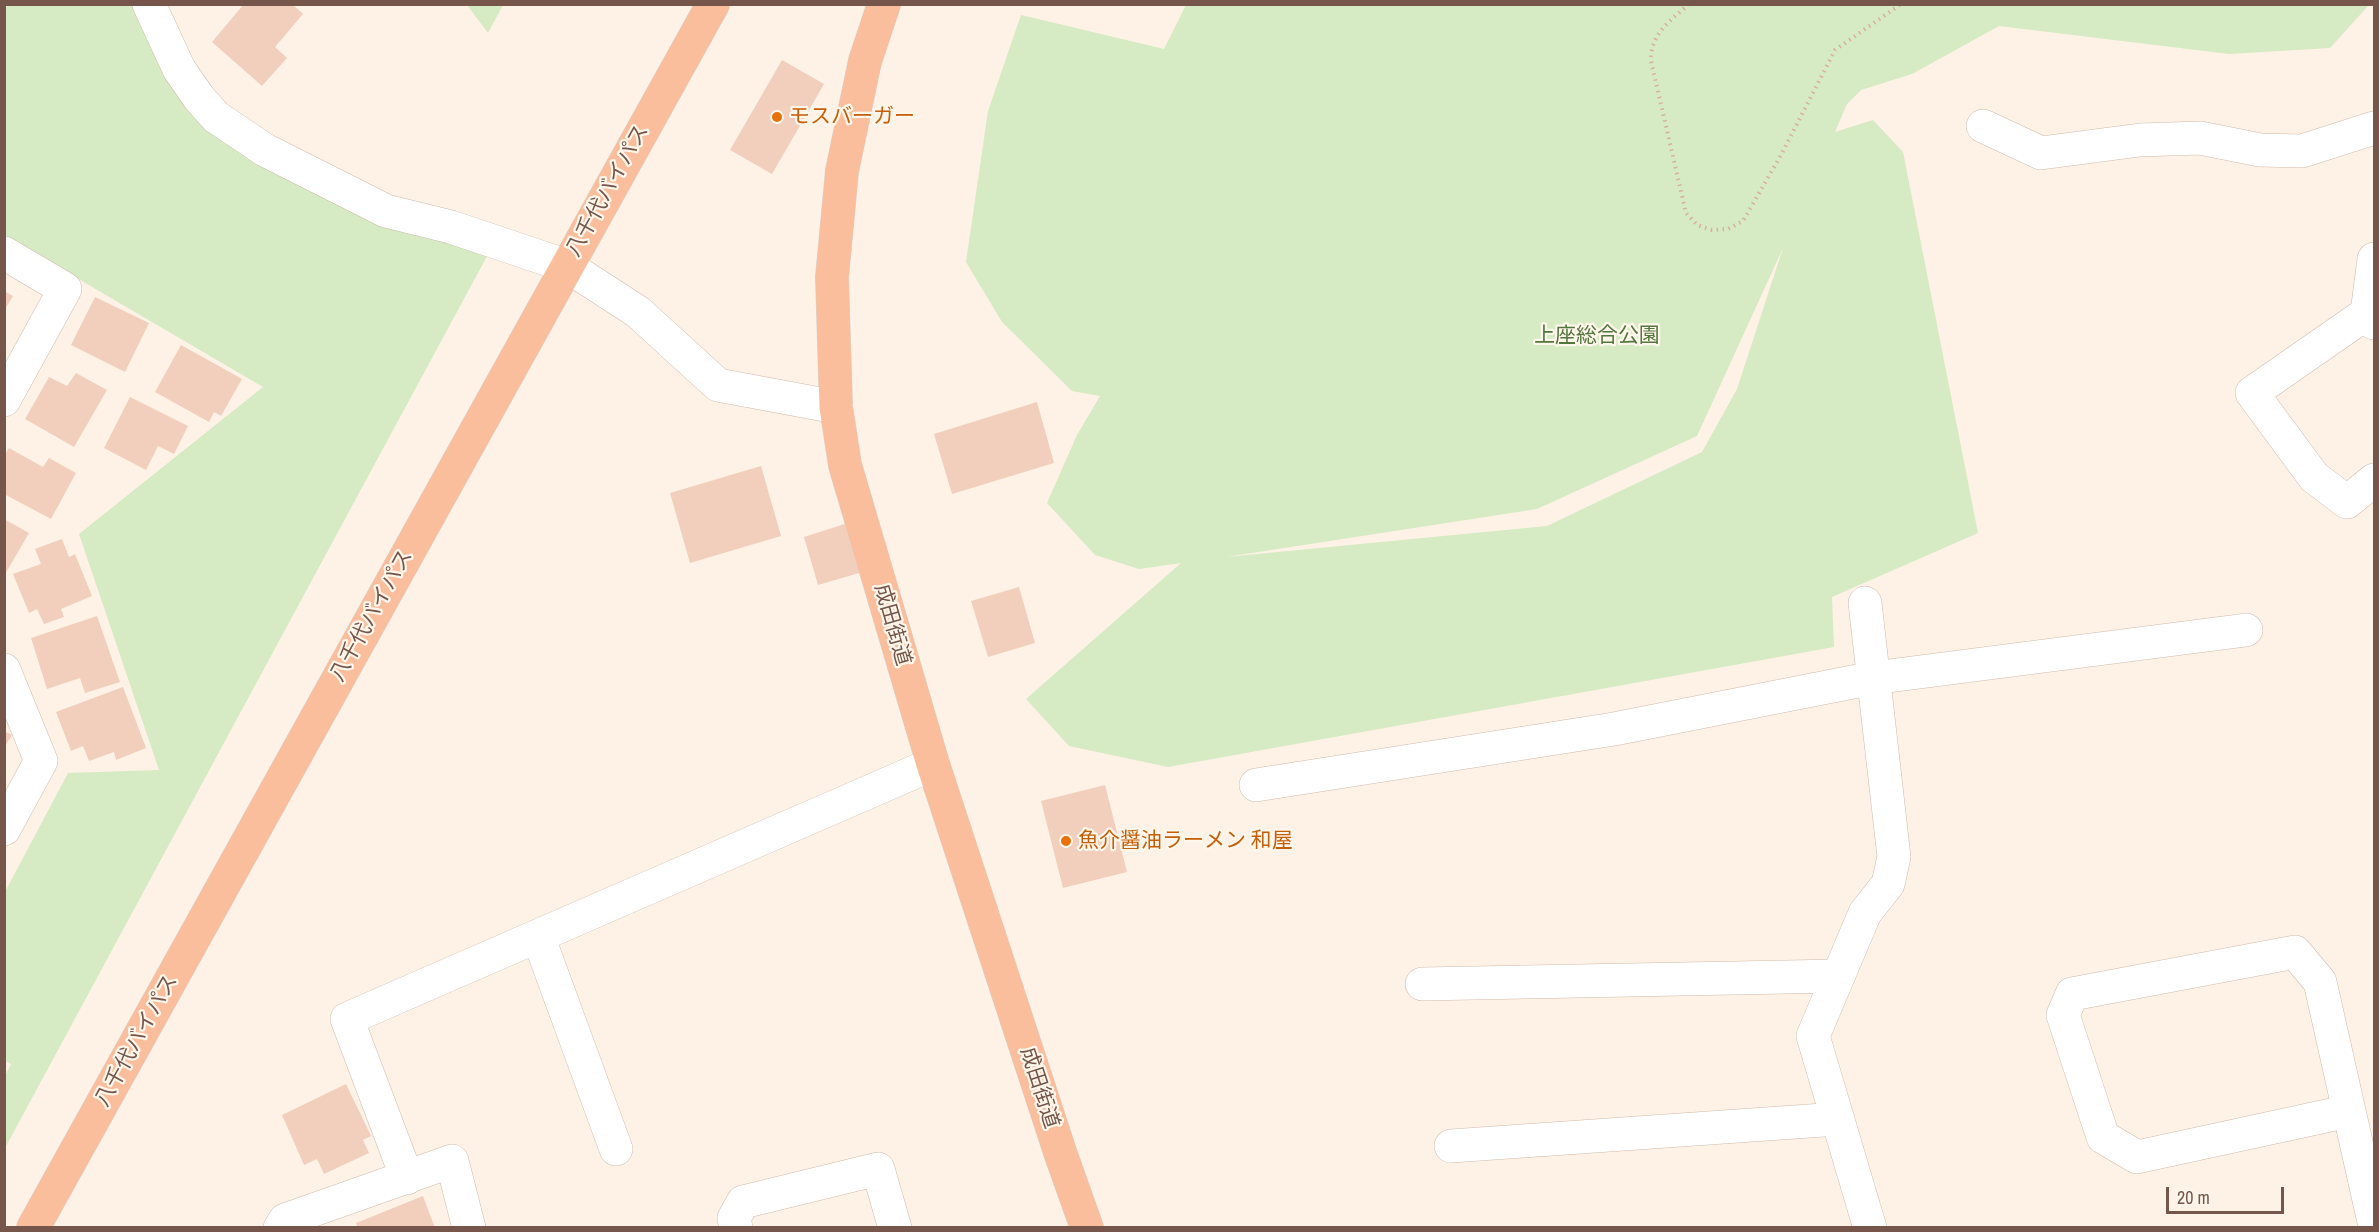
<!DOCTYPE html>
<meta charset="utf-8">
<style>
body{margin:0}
#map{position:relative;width:2379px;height:1232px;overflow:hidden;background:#fdf2e5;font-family:"Archivo Narrow",sans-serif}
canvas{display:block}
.frame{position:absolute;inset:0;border:6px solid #76564a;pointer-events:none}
.scale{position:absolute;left:2166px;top:1187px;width:118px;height:27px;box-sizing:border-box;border:3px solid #76564a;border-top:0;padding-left:8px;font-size:18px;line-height:21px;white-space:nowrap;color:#76564a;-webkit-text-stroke:4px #fff6eb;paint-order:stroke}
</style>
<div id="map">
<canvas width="2379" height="1232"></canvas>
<div class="frame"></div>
<div class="scale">20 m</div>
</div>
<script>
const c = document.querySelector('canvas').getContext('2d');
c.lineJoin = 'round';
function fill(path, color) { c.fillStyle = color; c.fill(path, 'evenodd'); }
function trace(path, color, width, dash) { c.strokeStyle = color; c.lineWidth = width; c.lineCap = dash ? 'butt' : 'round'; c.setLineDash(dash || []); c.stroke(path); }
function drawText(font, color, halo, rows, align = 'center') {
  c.font = font + ' "Archivo Narrow","Noto Sans JP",sans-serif'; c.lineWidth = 4.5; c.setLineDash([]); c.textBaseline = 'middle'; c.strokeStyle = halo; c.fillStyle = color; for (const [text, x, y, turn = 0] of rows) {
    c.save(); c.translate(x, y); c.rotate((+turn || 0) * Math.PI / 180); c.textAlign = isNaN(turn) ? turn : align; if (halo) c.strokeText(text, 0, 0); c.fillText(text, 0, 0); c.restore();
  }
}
fill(new Path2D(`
 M5 5H138L190 104 492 247 5 1148V1076L11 1064 4 1060 5 892 68 773 159 770 79 534 263 387 5 236Z
 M467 5H503L488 33Z
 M1186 5V4L2369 5 2330 48 2229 54 1999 26 1912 74 1861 90 1847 104 1835 132 1873 120 1903 152 1978 533 1832 597 1834 647 1168 767 1069 746 1026 699 1181 563 1139 569 1095 555 1047 503 1077 435 1100 396 1072 391 1002 322 966 262 988 111 1021 15 1164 49ZM1783 248 1737 389 1702 452 1547 526 1226 557 1537 509 1697 436Z`), '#d6eac3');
fill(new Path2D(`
 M244 4H292L303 14 275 47 287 58 262 86 212 42Z
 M782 60 824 84 772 174 730 150Z
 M4 291 13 296 4 311Z
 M95 297 149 323 125 372 71 345Z
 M181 345 242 379 221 416 214 412 209 422 155 392Z
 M76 373 107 390 74 447 25 419 49 377 67 386Z
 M130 397 188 426 174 454 158 446 146 470 104 448Z
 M1037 402 1054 463 952 494 934 434Z
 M9 448 43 467 49 458 76 473 51 519 4 494V456Z
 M761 466 781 536 690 563 670 493Z
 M4 519 29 533 4 576Z
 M851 522 866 571 818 585 804 537Z
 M62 539 69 557 75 554 92 596 61 609 64 617 44 624 37 609 29 613 13 574 41 564 35 549Z
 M1019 587 1035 643 988 657 971 601Z
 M97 616 120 682 85 693 80 678 47 689 31 638Z
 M123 687 146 748 116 760 114 752 89 761 83 746 71 751 56 712Z
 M4 731 12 735 4 748Z
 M1105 785 1127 872 1063 888 1041 801Z
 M346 1084 371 1136 363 1140 369 1153 324 1174 317 1159 304 1165 282 1115Z
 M423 1196 435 1228H358L356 1223Z`), '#f2cebc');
const minor = new Path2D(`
 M149 4 179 69 199 98 216 117 265 150 386 211 451 227 567 266 638 312 718 385 836 407
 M1983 126 2041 153 2140 140 2200 138 2260 150 2302 151 2374 128
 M4 253 65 289 4 400
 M2367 313 2374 259
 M2374 323 2367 313 2252 393 2314 477 2347 502 2374 480
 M1865 603 1894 857 1888 884 1865 913 1813 1036 1870 1228
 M4 670 41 761 4 829
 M1256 785 1614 729 1873 678 2246 630
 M538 936 616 1149
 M1422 984 1838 976
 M2349 1111 2137 1157 2103 1137 2063 1015 2072 994 2295 952 2320 982 2374 1222
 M1451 1146 1838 1119
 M407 1178 347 1019 933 764
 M280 1228 285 1220 452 1161 469 1228
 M736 1228 734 1218 743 1202 878 1169 895 1228`);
const trunk = new Path2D(`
 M884 4 865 61 842 171 832 277 836 407 845 465 933 764 1061 1155 1087 1228
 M33 1228 713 4`);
trace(minor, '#d0baae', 34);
trace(trunk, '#dbd3d0', 34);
trace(new Path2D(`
 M1689 4C1670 21 1650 34 1651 61L1686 213 1697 225 1712 230 1728 229 1743 221 1781 155 1835 50 1901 4`), '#d7b19f', 4, [1.5, 4.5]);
trace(minor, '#fff', 33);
trace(trunk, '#fabe9c', 33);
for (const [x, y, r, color] of [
 [777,117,6,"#e8710a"],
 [1066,841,6,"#e8710a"]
]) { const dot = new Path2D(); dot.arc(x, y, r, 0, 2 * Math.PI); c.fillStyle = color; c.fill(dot); trace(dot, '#fff6eb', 2); }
drawText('21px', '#c56008', '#fff6eb', [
 ["モスバーガー",789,117],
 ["魚介醤油ラーメン 和屋",1078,841]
], 'left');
drawText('21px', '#76564a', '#fff6eb', [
 ["八千代バイパス",608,191,-61],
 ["八千代バイパス",372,616,-61],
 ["成田街道",892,625,74],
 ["八千代バイパス",137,1041,-61],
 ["成田街道",1039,1088,72]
]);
drawText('21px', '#53763f', '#fff6eb', [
 ["上座総合公園",1597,336]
]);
</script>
